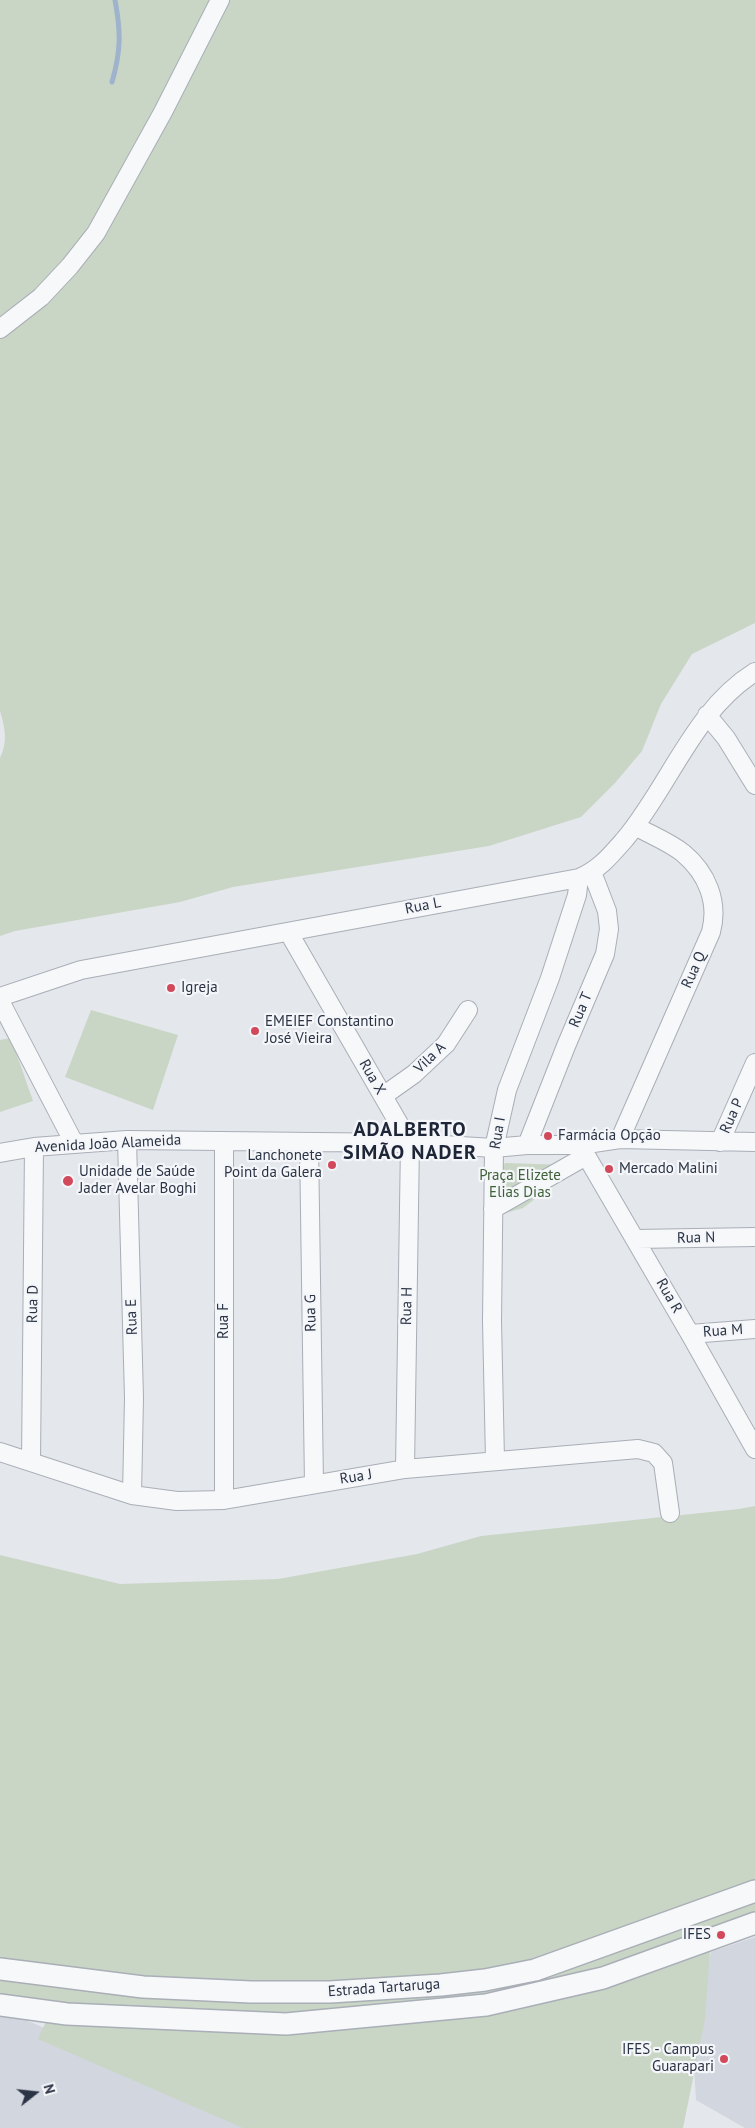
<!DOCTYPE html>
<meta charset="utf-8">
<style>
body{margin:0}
#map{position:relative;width:755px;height:2128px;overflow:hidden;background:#e4e7ec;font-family:"PT Sans",sans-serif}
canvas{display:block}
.north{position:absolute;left:10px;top:2068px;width:50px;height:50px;-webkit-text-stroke:4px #f4f6f9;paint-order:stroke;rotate:74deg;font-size:14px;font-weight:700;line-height:20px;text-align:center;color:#2b3445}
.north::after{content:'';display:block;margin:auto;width:18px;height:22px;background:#2b3445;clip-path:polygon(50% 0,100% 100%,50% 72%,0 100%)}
</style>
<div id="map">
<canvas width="755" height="2128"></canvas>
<div class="north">N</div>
</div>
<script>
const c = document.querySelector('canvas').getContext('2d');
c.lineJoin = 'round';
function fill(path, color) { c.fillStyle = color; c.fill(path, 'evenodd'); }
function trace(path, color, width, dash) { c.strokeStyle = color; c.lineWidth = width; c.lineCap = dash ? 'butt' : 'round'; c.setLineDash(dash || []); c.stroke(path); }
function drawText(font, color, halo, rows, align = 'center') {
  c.font = font + ' "PT Sans",sans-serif'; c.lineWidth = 4.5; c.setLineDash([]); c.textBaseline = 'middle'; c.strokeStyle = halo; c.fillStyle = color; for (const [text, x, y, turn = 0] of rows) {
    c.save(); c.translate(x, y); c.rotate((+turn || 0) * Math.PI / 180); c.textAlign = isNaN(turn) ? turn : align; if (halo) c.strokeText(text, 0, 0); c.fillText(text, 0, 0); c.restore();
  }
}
fill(new Path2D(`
 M755 1937V2128H745L696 2100 691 2018 711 1952Z
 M0 2017 21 2018 92 2048 253 2128H0Z`), '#d2d6de');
fill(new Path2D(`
 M0 0H755V623L692 654 661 704 642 751 615 783 581 817 489 846 233 887 180 902 15 931 0 936V758C8 741 5 728 0 711Z
 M91 1010 178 1035 153 1110 65 1077Z
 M11 1038 33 1101 0 1112V1040Z
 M505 1163 568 1165 570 1173 523 1208 502 1214 500 1172Z
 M755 1506V1921L711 1937 705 2019 683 2128H243L38 2039 48 2017 0 2010V1555L120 1584 278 1579 417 1554 481 1536 739 1509Z`), '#c9d6c5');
trace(new Path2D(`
 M112 82C121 51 121 32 115 0`), '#9fb4cc', 5);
const minor = new Path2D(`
 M0 329 41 297 70 266 96 233 163 112 220 0
 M707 715 726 738 755 785
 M289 933 410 1143 405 1469
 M0 997 81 970 579 878C599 870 611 855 625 839 670 785 694 710 755 672
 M0 1001 74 1143
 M383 1096 414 1074 446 1044 468 1010
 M620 1139 711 932C719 902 707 873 683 853 669 842 651 835 635 826
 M127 1140 134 1398 132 1495
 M720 1142 755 1063
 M309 1143 314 1484
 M527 1145 566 1046 605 954 609 929 607 911 592 872
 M580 1145 690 1334 755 1449
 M0 1153 34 1147 127 1140 410 1143 494 1148 527 1145H580L620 1139 755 1142
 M493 1209 586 1156
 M636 1239 755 1237
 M690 1334 755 1329
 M0 1452 132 1495 177 1501 224 1500 405 1469 638 1449 654 1453 663 1463 670 1513
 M495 1460 492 1321 494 1148 507 1090 550 978 577 895 579 878
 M31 1462 34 1147
 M224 1500V1142`);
const tertiary = new Path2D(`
 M0 1969 143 1987 251 1992H330L441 1985 485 1980 535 1970 755 1891
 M0 2005 67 2014 286 2024 486 2005 603 1978 755 1923`);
trace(minor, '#a9aeb7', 20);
trace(tertiary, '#a9aeb7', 24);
trace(minor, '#f7f8fa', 18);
trace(tertiary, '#f7f8fa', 21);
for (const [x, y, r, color] of [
 [171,988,5,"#d1495b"],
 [255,1031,5,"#d1495b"],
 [548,1136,5,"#d1495b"],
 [332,1165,5,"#d1495b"],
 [609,1169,5,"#d1495b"],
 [68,1181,6,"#d1495b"],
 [721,1935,5,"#d1495b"],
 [724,2059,5,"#d1495b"]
]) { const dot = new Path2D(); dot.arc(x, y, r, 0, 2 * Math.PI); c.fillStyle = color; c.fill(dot); trace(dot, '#f4f6f9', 2); }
drawText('15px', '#2b3445', '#f4f6f9', [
 ["Rua L",423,906,-11],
 ["Rua Q",694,970,-66],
 ["Rua T",581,1010,-67],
 ["Vila A",430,1058,-44],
 ["Rua X",372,1077,60],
 ["Rua P",732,1116,-66],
 ["Rua I",498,1133,-80],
 ["Avenida João Alameida",108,1144,-3],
 ["Rua N",696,1238,-1],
 ["Rua R",669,1296,60],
 ["Rua D",33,1304,-89],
 ["Rua H",407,1306,-89],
 ["Rua G",311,1313,-91],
 ["Rua E",132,1317,-92],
 ["Rua F",224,1321,-90],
 ["Rua M",723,1331,-4],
 ["Rua J",356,1477,-9],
 ["Estrada Tartaruga",384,1988,-4]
]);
drawText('15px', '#2b3445', '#f4f6f9', [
 ["Igreja",181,988],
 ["EMEIEF Constantino",265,1022],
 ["José Vieira",265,1039],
 ["Farmácia Opção",558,1136],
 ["Lanchonete",322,1156,"right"],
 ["Point da Galera",322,1173,"right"],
 ["Mercado Malini",619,1169],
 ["Unidade de Saúde",79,1172],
 ["Jader Avelar Boghi",79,1189],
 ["IFES",711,1935,"right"],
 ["IFES - Campus",714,2050,"right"],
 ["Guarapari",714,2067,"right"]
], 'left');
drawText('15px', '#3f6138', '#f4f6f9', [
 ["Praça Elizete",520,1176],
 ["Elias Dias",520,1193]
]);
c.letterSpacing = '1px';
drawText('bold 20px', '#1d2536', '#f4f6f9', [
 ["ADALBERTO",410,1130],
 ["SIMÃO NADER",410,1153]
]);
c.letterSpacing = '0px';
</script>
